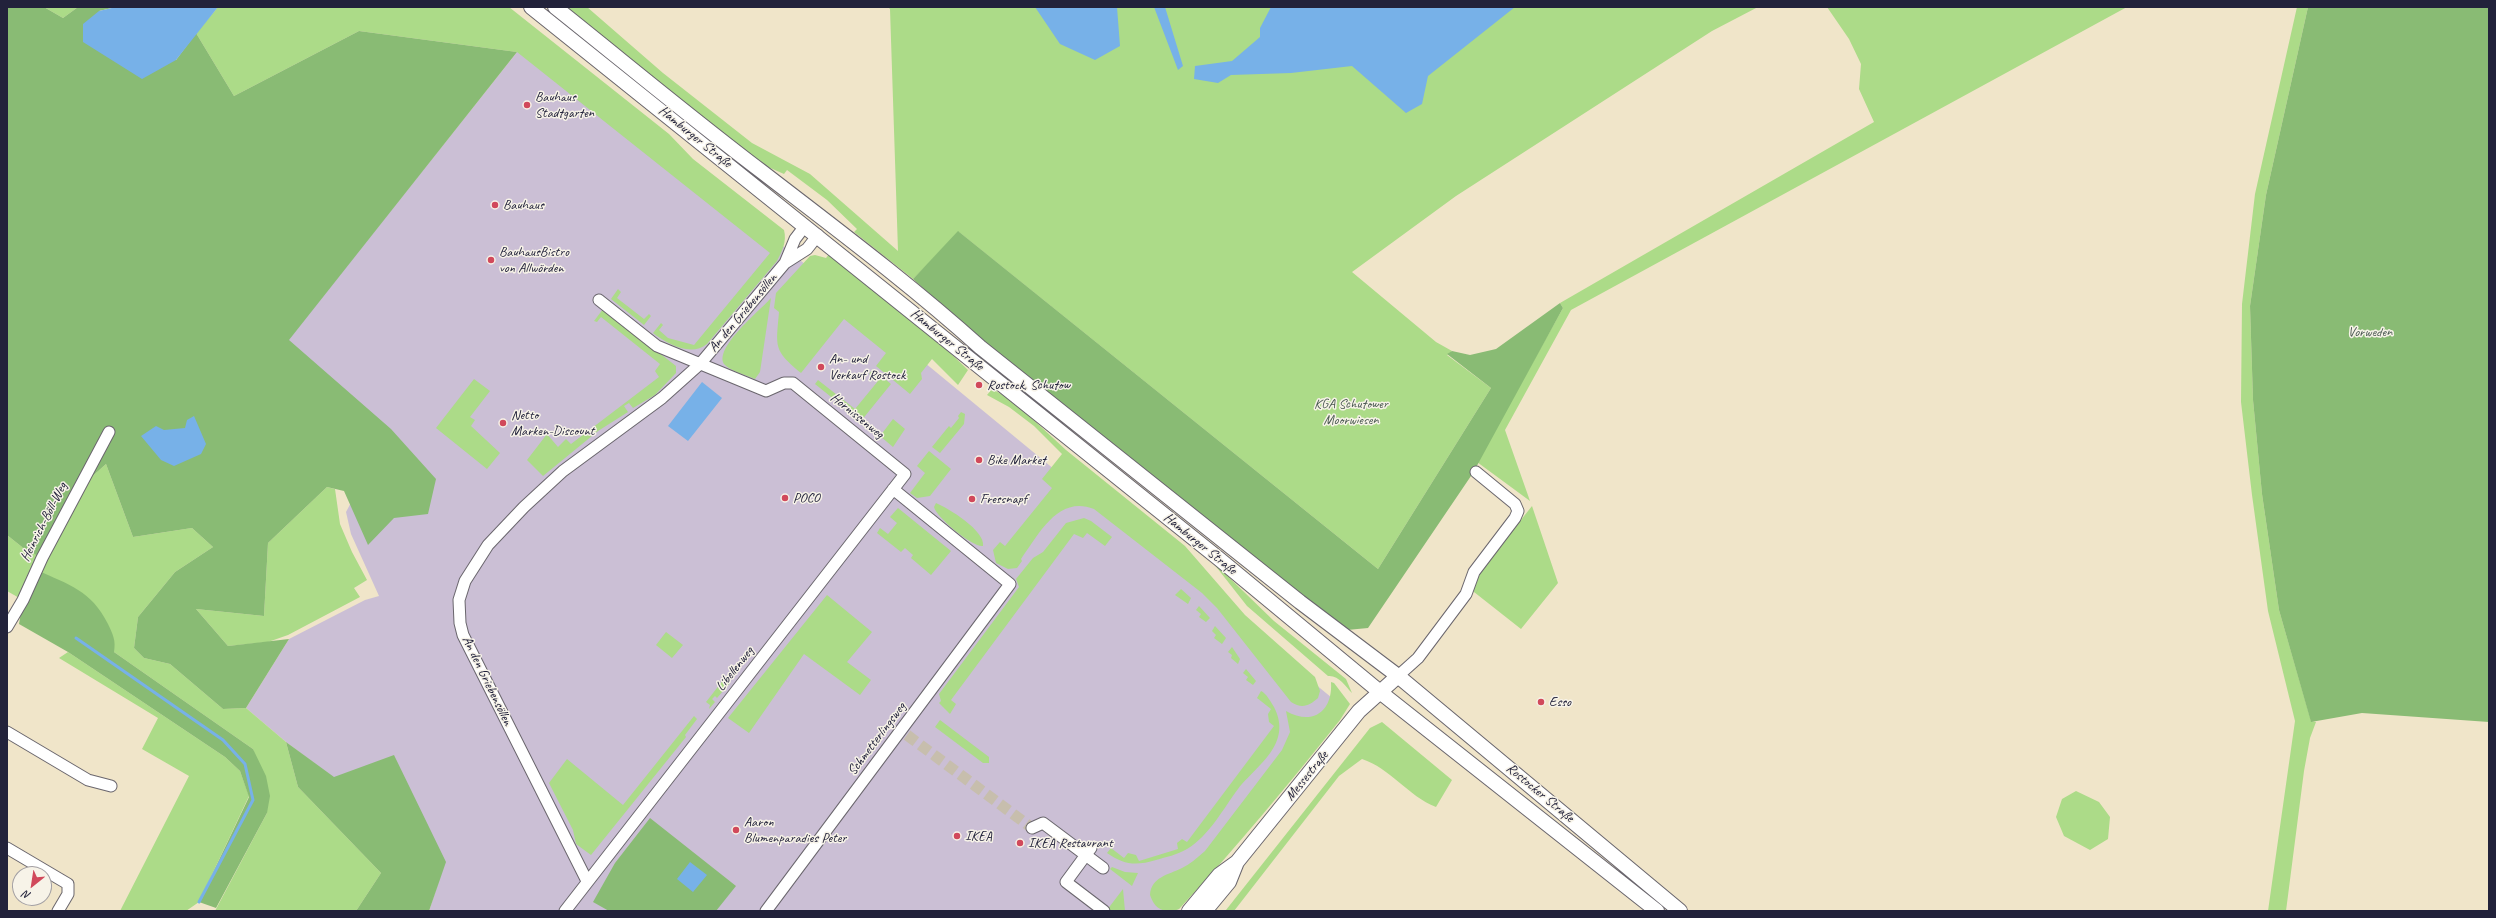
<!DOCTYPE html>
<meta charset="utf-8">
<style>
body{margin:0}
#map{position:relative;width:2496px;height:918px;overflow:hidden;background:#f0e5c9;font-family:Caveat,sans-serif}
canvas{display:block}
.frame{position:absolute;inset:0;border:8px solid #22223b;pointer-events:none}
.north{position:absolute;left:12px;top:866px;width:40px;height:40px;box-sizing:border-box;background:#f7f3e8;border:1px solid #a29fa3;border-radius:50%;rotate:210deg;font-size:11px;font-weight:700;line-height:16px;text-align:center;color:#22223b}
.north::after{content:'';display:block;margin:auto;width:14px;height:18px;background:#d1495b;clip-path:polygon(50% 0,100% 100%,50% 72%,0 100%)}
</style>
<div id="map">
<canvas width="2496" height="918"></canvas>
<div class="frame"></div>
<div class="north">N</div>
</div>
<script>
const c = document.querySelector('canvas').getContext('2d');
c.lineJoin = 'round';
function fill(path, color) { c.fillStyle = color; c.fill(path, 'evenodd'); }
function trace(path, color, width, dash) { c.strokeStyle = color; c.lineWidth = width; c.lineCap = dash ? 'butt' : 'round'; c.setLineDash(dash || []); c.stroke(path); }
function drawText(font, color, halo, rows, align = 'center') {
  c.font = font + ' Caveat,sans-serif'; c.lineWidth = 3; c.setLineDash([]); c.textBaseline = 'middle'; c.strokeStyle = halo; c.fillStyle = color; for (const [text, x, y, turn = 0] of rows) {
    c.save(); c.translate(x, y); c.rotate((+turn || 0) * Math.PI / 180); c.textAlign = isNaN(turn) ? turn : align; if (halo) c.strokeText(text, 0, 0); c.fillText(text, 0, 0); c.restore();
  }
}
fill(new Path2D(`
 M529 37 1343 707 1223 858 1179 909 1174 911H429L445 862 286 742 246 708 289 639 365 600 379 596 351 534 346 512 354 497 288 340Z`), '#cbbfd5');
fill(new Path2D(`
 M44 7H78L63 18Z
 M218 7H509L669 134 693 159 784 230C787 242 782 251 777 261L707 344C691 357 667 344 653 333L661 323 663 325 659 330 668 338 694 345 770 253 517 52 359 31 234 96 196 33Z
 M565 7H587L663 73 752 143 810 174 898 251 890 9 888 7H1758L1712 31 1456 196 1352 272 1436 342 1452 351 1447 355 1491 388 1378 569 959 232 913 279 854 232 857 229 827 200 787 170 784 174 759 163Z
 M1827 7H2127L1571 310 1505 430 1530 501 1477 462 1563 308 1560 303 1874 122 1859 89 1861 64 1849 39Z
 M2297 7H2308L2266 195 2250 306 2253 400 2262 494 2279 610 2311 721 2316 722 2310 738 2304 771 2286 911H2268L2295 721 2268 611 2252 495 2241 402 2242 304 2255 194Z
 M829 254 942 345 968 370 958 385 932 359 921 373 922 379 910 394 876 366 886 353 844 319 801 373C773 350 776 347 779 312L774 308 776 293 810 256 815 255 826 258Z
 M618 289 621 292 617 298 644 319 649 314 651 316 644 325 611 299Z
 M771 298 760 372 755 379C746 375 730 371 724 364 714 347 762 309 771 298Z
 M603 309 676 366V373L655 395 633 408 629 403 624 406 628 412 598 431 543 476 527 460 547 434 558 447 566 439 571 444 659 377 655 371 660 364 601 317 597 322 594 321Z
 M873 369 891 384 861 421 815 384 818 380 855 409 878 381 869 374Z
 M474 379 490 391 470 417 475 420 471 426 500 453 487 469 436 428Z
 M992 389 1012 400 1066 450 1185 546 1245 615 1315 677 1320 691 1318 698C1309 706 1302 709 1291 702L1217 608 1202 593 1094 509C1058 495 1039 534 1021 559L1022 561 1017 568 1008 569 996 563 993 550 1000 542 1005 546 1052 488 1042 479 1062 454 1034 426 1009 407 987 395Z
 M961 412 965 414 964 424 940 453 932 447 949 426 951 428 959 418 958 416Z
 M893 419 905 429 893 447 880 436Z
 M929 451 951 469 930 496 917 498 910 493 925 473 917 466Z
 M106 464 133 537 192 528 213 547 175 572 138 617 134 648 144 658 170 664 223 709 246 708 286 742 298 787 381 873 356 911H215L267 813 253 749 114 652 7 591V535L22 547 77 490Z
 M327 487 335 489 340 524 352 552 367 580 354 588 360 597 288 635 268 642 228 646 196 609 264 616 268 543Z
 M936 503C948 508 986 531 983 546 973 548 936 517 934 507Z
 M1532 506 1558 583 1521 629 1474 592 1472 585 1478 574Z
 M898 508 951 551 931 575 911 558 913 555 905 548 901 552 877 533 880 528 888 534 897 523 890 517Z
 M1084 518 1091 521 1112 537 1105 546 1087 533 1083 538 1074 534 951 700 956 704 950 714 939 703 941 701 939 694 1019 587 1016 579 1033 558 1043 552 1066 523Z
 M1210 559 1274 621 1346 679 1352 693C1345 686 1339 675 1328 676L1247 606Z
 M1181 589 1191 598 1188 604 1175 595Z
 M827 595 872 632 847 662 871 680 860 695 804 654 749 733 728 718Z
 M1199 606 1210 618 1206 622 1199 617 1201 614 1196 610Z
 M1215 626 1226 638 1222 644 1214 638 1216 635 1212 631Z
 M666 632 683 645 672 658 656 645Z
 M1232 647 1240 659 1238 664 1231 658 1232 655 1228 652Z
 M68 652 225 757 240 771 249 796 199 902 186 911H120L189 776 142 749 158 718 59 658Z
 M1246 669 1256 681 1253 685 1246 680 1248 677 1243 673Z
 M724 679 730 683 717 698 715 696 712 699 715 702 709 709 710 705 706 702Z
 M1331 682 1334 683 1350 704 1340 720C1288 785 1236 848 1179 909 1165 914 1155 910 1150 895 1151 877 1168 875 1182 868 1190 864 1197 858 1205 851L1282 750 1290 732 1286 711C1312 726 1333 712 1331 682Z
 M1261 691C1266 693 1271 702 1274 707 1293 744 1257 765 1238 789 1223 809 1209 836 1187 849 1177 855 1166 857 1156 860 1136 866 1124 865 1107 853L1111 848 1124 858 1128 853 1136 855 1139 861 1178 849 1177 843 1182 839 1187 842 1274 726 1269 722 1268 714 1271 709 1257 698Z
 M694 716 697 719 685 735 686 737 591 855 576 844 573 830 549 783 567 759 623 805Z
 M940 720 989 757V763H983L935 727Z
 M1382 722 1452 780 1436 807C1408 796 1390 768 1362 759L1339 776 1234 911 1226 910 1370 728Z
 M2076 791 2099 802 2110 817 2108 839 2090 850 2064 836 2056 817 2062 799Z
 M1112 867 1125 872 1138 873 1132 886 1110 869Z
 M1123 889 1125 911H1108L1107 910Z`), '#acdb88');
fill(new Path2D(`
 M7 7H44L63 18 78 7H116L99 11 176 60 196 33 234 96 359 31 517 52 289 340 391 429 436 479 428 514 394 518 368 545 344 491 327 487 268 543 264 616 196 609 228 646 289 639 246 708 223 709 170 664 144 658 134 648 138 617 175 572 213 547 192 528 133 537 106 464 77 490 42 558 22 547 7 535Z
 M2308 7H2489V722L2362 713 2311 722 2279 610 2262 494 2253 400 2250 306 2266 195Z
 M958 231 1378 569 1491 388 1447 354 1452 351 1470 355 1496 349 1560 303 1563 308 1473 473 1368 628 1347 630 1303 598 966 327 913 279Z
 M37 570C69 585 91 590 108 624 113 635 116 640 114 652L253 749 266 776 270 796 267 813 216 908 199 902 249 797 240 771 225 757 68 652 19 624 23 600Z
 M286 742 334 777 394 755 446 862 429 911H356L381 873 298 787Z
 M650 818 736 886 716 911H609L593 902 615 863Z`), '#89bb74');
fill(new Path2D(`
 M116 7H218L176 60 142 79 83 42V24L99 11Z
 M1035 7H1117L1120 46 1095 60 1060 44Z
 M1154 7H1165L1183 66 1178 70Z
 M1271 7H1515L1428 76 1422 104 1406 113 1352 66 1291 73 1231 75 1218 83 1194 79 1195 66 1232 61 1260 37V28Z
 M702 382 722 398 688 441 668 426Z
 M194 416 206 444 201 454 174 466 161 460 141 436 156 426 164 430 185 428 187 420Z
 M690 862 707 875 693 892 677 879Z`), '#77b1e8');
trace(new Path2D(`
 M76 638 223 740 245 764 253 800 199 902`), '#77b1e8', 3);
trace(new Path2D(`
 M907 735 1032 828`), '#c7bead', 11, [11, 5.5]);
const minor = new Path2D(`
 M785 263 807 249 818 235
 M7 627 23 600 42 558 109 432
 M1398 676 1418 658 1466 594 1474 572 1515 518 1518 511 1515 504 1476 472
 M7 732 88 780 111 786
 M1032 828 1043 823 1103 868
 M7 848 68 884V894L58 911
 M1091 848 1066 882 1104 911
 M587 881 463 635 460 623 459 600 465 581 488 545 524 507 563 471 662 398 700 364 785 263 795 239 805 226
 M565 911 905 474 793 383H784L766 391 657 346 599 300
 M766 911 1010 584 893 489`);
const major = new Path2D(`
 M531 7 1218 558 1380 692 1657 911
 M555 7C624 62 691 118 761 171 835 228 910 284 980 347L1300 602 1398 676 1680 911
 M1189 911 1219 875 1237 862
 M1205 911 1229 882 1237 862 1359 711 1398 676`);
trace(minor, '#6a666d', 13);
trace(major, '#6a666d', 16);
trace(minor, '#fff', 11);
trace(major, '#fff', 14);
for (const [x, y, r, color] of [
 [527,105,4,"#d1495b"],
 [495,205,4,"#d1495b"],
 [491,260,4,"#d1495b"],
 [821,367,4,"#d1495b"],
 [979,385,4,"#d1495b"],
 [503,423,4,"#d1495b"],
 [979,460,4,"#d1495b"],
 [785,498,4,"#d1495b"],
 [972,499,4,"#d1495b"],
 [1541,702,4,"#d1495b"],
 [736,830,4,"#d1495b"],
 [957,836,4,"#d1495b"],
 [1020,843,4,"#d1495b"]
]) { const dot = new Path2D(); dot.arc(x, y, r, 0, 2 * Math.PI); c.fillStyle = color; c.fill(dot); trace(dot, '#f7f3e8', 1.5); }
drawText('14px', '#22223b', '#f7f3e8', [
 ["Bauhaus",535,97],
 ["Stadtgarten",535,113],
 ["Bauhaus",503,205],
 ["BauhausBistro",499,252],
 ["von Allwörden",499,268],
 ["An- und",829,359],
 ["Verkauf Rostock",829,375],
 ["Rostock, Schutow",987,385],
 ["Netto",511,415],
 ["Marken-Discount",511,431],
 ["Bike Market",987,460],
 ["POCO",793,498],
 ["Fressnapf",980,499],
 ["Esso",1549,702],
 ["Aaron",744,822],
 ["Blumenparadies Peter",744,838],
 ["IKEA",965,836],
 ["IKEA Restaurant",1028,843]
], 'left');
drawText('14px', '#22223b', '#f7f3e8', [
 ["Hamburger Straße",695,137,39],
 ["An den Griebensöllen",743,313,-50],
 ["Hamburger Straße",947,340,39],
 ["Hornissenweg",857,416,39],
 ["Heinrich-Böll-Weg",44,522,-63],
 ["Hamburger Straße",1200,544,39],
 ["Libellenweg",735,669,-52],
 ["An den Griebensöllen",487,681,64],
 ["Schmetterlingsweg",877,739,-53],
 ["Messestraße",1307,776,-51],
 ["Rostocker Straße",1540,793,40]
]);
drawText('14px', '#4b5a52', '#f7f3e8', [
 ["Vorweden",2370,332],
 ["KGA Schutower",1351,404],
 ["Moorwiesen",1351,420]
]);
</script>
